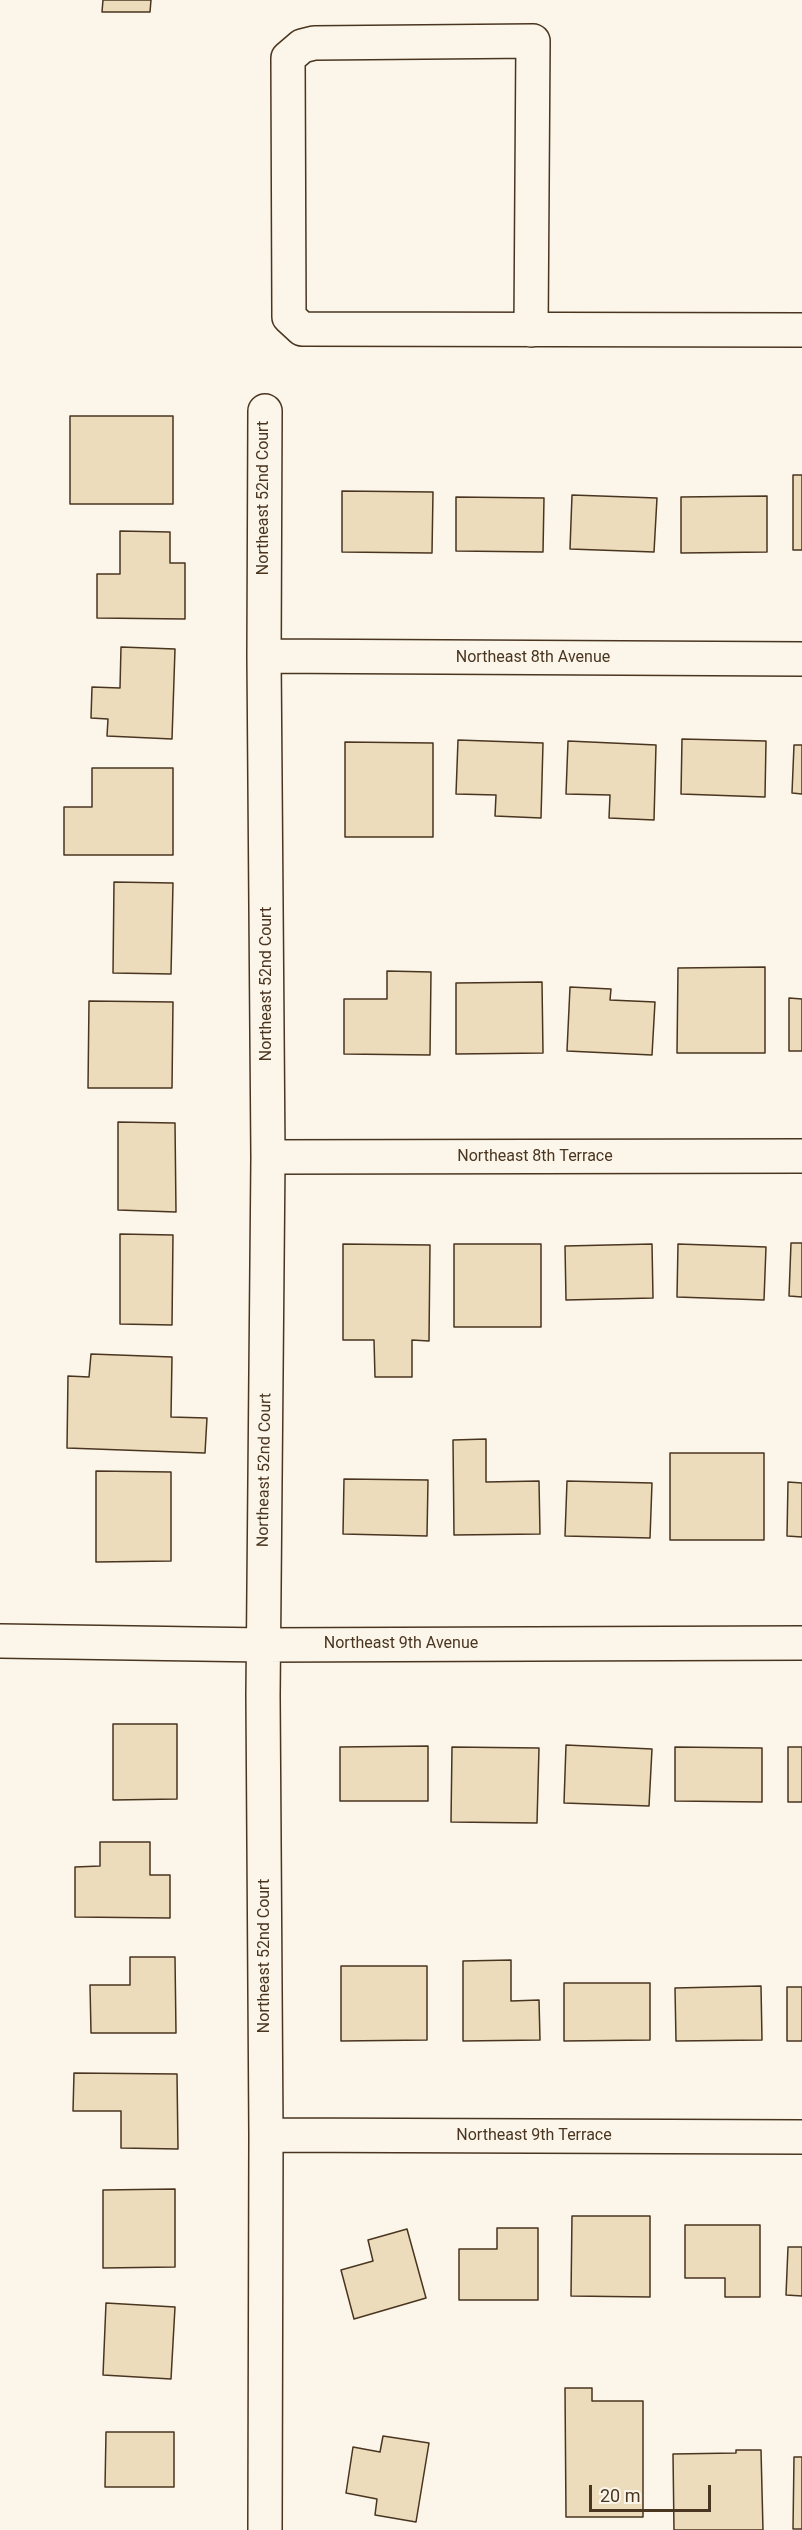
<!DOCTYPE html>
<style>
body{margin:0}
#map{position:relative;width:802px;height:2530px;overflow:hidden;background:#fbf6e9;font-family:Roboto,sans-serif}
canvas{display:block}
.scale{position:absolute;left:589px;top:2485px;width:122px;height:27px;box-sizing:border-box;border:3px solid #4a3520;border-top:0;padding-left:8px;font-size:18px;line-height:21px;white-space:nowrap;color:#4a3520;-webkit-text-stroke:4px #fbf6e9;paint-order:stroke}
</style>
<div id="map">
<canvas width="802" height="2530"></canvas>
<div class="scale">20 m</div>
</div>
<script>
const c = document.querySelector('canvas').getContext('2d');
c.lineJoin = 'round';
function fill(path, color) { c.fillStyle = color; c.fill(path, 'evenodd'); }
function trace(path, color, width, dash) { c.strokeStyle = color; c.lineWidth = width; c.lineCap = dash ? 'butt' : 'round'; c.setLineDash(dash || []); c.stroke(path); }
function drawText(font, color, halo, rows, align = 'center') {
  c.font = font + ' Roboto,sans-serif'; c.lineWidth = 4.5; c.setLineDash([]); c.textBaseline = 'middle'; c.strokeStyle = halo; c.fillStyle = color; for (const [text, x, y, turn = 0] of rows) {
    c.save(); c.translate(x, y); c.rotate((+turn || 0) * Math.PI / 180); c.textAlign = isNaN(turn) ? turn : align; if (halo) c.strokeText(text, 0, 0); c.fillText(text, 0, 0); c.restore();
  }
}
const building = new Path2D(`
 M103 0H151L150 12H102Z
 M70 416H173V504H70Z
 M793 475H802V550H793Z
 M342 491 433 492 432 553 342 552Z
 M572 495 657 498 654 552 570 549Z
 M767 496V552L681 553V497Z
 M456 497 544 498 543 552 456 551Z
 M120 531 170 532V563H185V619L97 618V574H120Z
 M121 647 175 649 172 739 107 736 108 719 91 718 92 687 120 688Z
 M682 739 766 741 765 797 681 794Z
 M458 740 543 743 541 818 495 816 496 795 456 794Z
 M568 741 656 745 654 820 609 818 610 795 566 794Z
 M345 742 433 743V837H345Z
 M794 745H802V794L792 793Z
 M92 768H173V855H64V807H92Z
 M114 882 173 883 171 974 113 973Z
 M765 967V1053H677L678 968Z
 M387 971 431 972 430 1055 344 1054V999H387Z
 M542 982 543 1053 456 1054V983Z
 M570 987 611 989 610 1000 655 1002 652 1055 567 1051Z
 M789 998 802 999V1051H789Z
 M89 1001 173 1002 172 1088H88Z
 M118 1122 175 1123 176 1212 118 1210Z
 M120 1234 173 1235 172 1325 120 1324Z
 M791 1243H802V1297L789 1296Z
 M343 1244 430 1245 429 1341 412 1340V1377H375L374 1340H343Z
 M454 1244H541V1327H454Z
 M652 1244 653 1298 566 1300 565 1246Z
 M678 1244 766 1247 764 1300 677 1297Z
 M91 1354 172 1357 171 1417 207 1418 205 1453 67 1448 68 1376 89 1377Z
 M486 1439V1482L539 1481 540 1534 454 1535 453 1440Z
 M670 1453H764V1540H670Z
 M96 1471 171 1472V1561L96 1562Z
 M344 1479 428 1480 427 1536 343 1534Z
 M567 1481 652 1483 650 1538 565 1536Z
 M788 1482 802 1483V1537L787 1536Z
 M113 1724H177V1799L113 1800Z
 M566 1745 652 1749 649 1806 564 1803Z
 M428 1746V1801H340V1747Z
 M452 1747 539 1748 537 1823 451 1822Z
 M675 1747 762 1748V1802L675 1801Z
 M788 1747H802V1802H788Z
 M100 1842H150V1875H170V1918L75 1917V1867L100 1866Z
 M130 1957H175L176 2033H91L90 1985H130Z
 M511 1960V2001L539 2000 540 2040 463 2041V1961Z
 M341 1966H427V2040L341 2041Z
 M564 1983H650V2040L564 2041Z
 M761 1986 762 2040 676 2041 675 1988Z
 M787 1987H802V2041H787Z
 M74 2073 177 2074 178 2149 121 2148V2111H73Z
 M175 2189V2267L103 2268V2190Z
 M572 2216H650V2297L571 2296Z
 M685 2225H760V2297H725V2278H685Z
 M497 2228H538V2300H459V2249H497Z
 M407 2229 426 2298 354 2319 341 2270 373 2261 368 2240Z
 M788 2247H802V2296L786 2295Z
 M106 2303 175 2307 171 2379 103 2375Z
 M565 2388H592V2401H643V2517H566Z
 M106 2432H174V2487H105Z
 M383 2436 429 2443 416 2522 375 2515 377 2499 346 2493 353 2447 380 2452Z
 M736 2450H761L763 2530H674L673 2454 736 2453Z
 M794 2457H802V2529H793Z`);
fill(building, '#ecdcbc');
trace(building, '#4a3520', 1.5);
const minor = new Path2D(`
 M531 330 533 41 314 43 302 46 288 58 289 317 302 329 802 330
 M265 411 264 656 268 1157 263 1695 266 2135 265 2530
 M264 656 802 659
 M268 1157 802 1156
 M0 1641 264 1645 802 1643
 M266 2135 802 2137`);
trace(minor, '#4a3520', 36);
trace(minor, '#fbf6e9', 33);
drawText('16px', '#4a3520', '#fbf6e9', [
 ["Northeast 52nd Court",264,498,-90],
 ["Northeast 8th Avenue",533,658],
 ["Northeast 52nd Court",267,984,-90],
 ["Northeast 8th Terrace",535,1157],
 ["Northeast 52nd Court",265,1470,-89],
 ["Northeast 9th Avenue",401,1644],
 ["Northeast 52nd Court",265,1956,-90],
 ["Northeast 9th Terrace",534,2136]
]);
</script>
